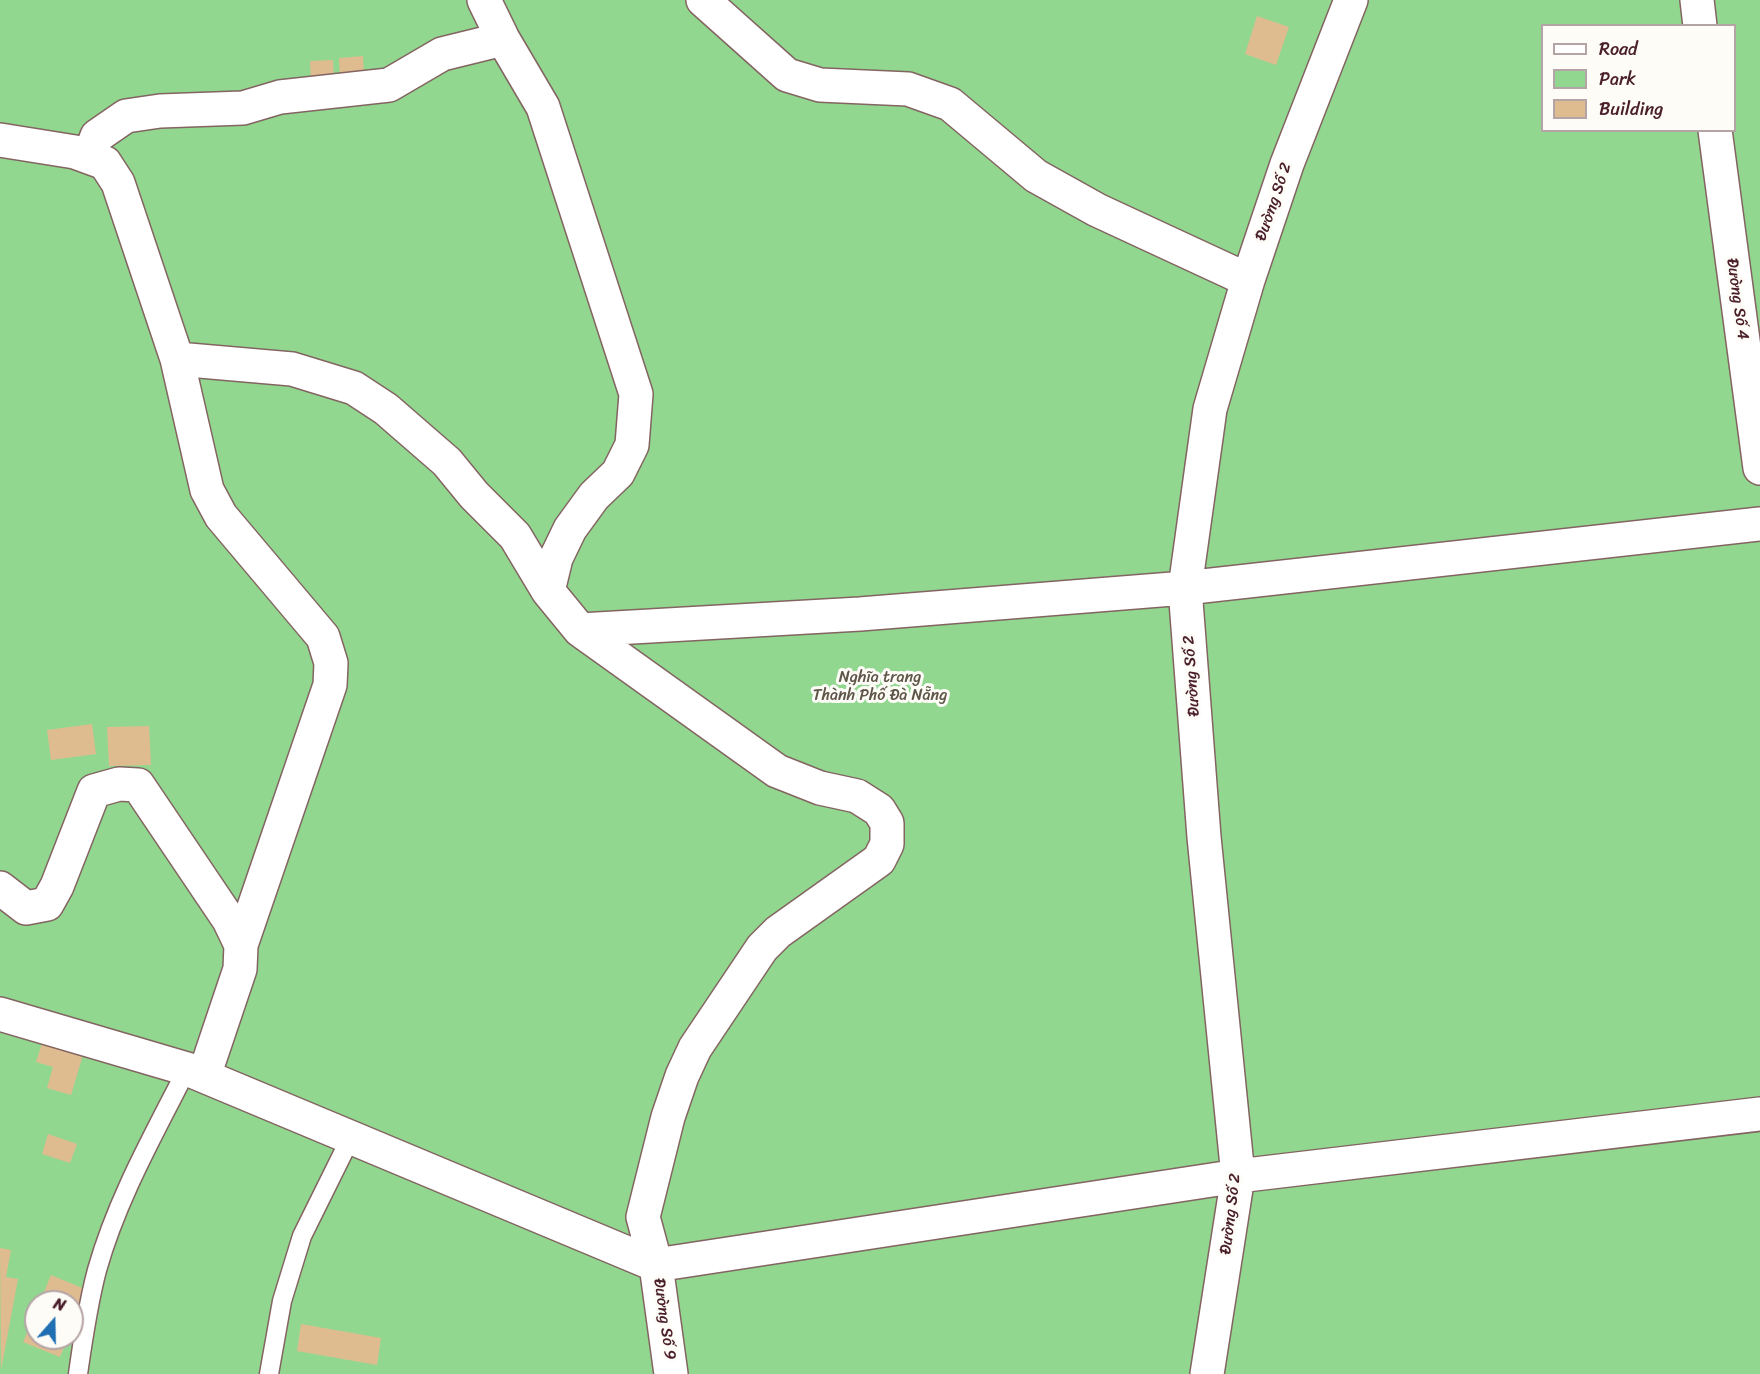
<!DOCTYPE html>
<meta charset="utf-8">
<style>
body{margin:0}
#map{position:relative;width:1760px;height:1374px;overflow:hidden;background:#ede3c4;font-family:Sriracha,sans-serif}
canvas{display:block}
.legend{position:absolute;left:1541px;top:24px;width:195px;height:108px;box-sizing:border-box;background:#fdfcf7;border:2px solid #b5a4a5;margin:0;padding:8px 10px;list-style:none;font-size:18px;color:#4a1f2b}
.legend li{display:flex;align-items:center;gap:12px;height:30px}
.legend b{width:30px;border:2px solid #b5a4a5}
.north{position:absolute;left:24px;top:1290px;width:60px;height:60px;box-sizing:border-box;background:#fdfcf7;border:2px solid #b5a4a5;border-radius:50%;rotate:20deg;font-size:16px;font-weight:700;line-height:24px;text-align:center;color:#4a1f2b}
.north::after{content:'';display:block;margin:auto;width:21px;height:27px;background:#1f6fb2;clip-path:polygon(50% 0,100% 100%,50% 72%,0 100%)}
</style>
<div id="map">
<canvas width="1760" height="1374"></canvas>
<ul class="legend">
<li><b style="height:8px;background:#fff"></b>Road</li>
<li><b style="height:16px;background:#91d790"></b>Park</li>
<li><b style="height:16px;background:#dfbc90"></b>Building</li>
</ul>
<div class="north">N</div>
</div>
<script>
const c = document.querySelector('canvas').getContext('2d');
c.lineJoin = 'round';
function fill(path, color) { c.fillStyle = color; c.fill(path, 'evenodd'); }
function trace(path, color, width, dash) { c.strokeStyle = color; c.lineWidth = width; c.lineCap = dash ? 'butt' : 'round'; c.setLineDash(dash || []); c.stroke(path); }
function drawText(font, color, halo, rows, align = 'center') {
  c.font = font + ' Sriracha,sans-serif'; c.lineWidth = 6; c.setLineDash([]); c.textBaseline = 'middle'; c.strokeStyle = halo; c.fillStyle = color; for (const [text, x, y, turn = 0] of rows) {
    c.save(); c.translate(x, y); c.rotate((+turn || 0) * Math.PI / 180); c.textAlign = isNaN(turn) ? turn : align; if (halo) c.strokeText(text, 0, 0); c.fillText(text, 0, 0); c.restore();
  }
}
fill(new Path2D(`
 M0 0H1760V1374H0ZM1542 26H1734V130H1542ZM36 1302H72V1338H36Z`), '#91d790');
fill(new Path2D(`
 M1257 16 1289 27 1276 65 1245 54Z
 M363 56 364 77 340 78 339 58Z
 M333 60 334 80 311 81 310 61Z
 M92 724 96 754 51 760 47 730Z
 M149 726 151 765 109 766 107 727Z
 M42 1043 83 1055 71 1095 47 1088 53 1067 36 1062Z
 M48 1134 77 1144 70 1163 42 1154Z
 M0 1248 11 1250 6 1277 18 1279 1 1370Z
 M51 1275 87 1290 72 1327V1302H40Z
 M36 1312V1338H68L60 1357 23 1342Z
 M301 1324 381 1338 377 1365 297 1351Z`), '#dfbc90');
const lane = new Path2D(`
 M78 1374C83 1339 88 1304 97 1270 117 1199 154 1134 187 1069
 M269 1374 282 1301 302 1236 351 1137`);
const street = new Path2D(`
 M484 0 503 39 543 107 636 394 632 445 618 473 594 496 570 529 556 558 548 591
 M703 0 787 75 820 85 908 89 950 104 1036 176 1097 210 1248 280
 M1697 0 1700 26
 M1715 130 1760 468
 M0 140 75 152 105 163 118 183 177 359 207 490 221 516 323 637 331 663 330 685 241 945 240 969 204 1076
 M89 157 97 136 126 116 160 111 243 108 280 97 389 85 442 54 503 39
 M177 359 292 369 354 388 386 409 447 462 474 495 515 536 548 591 580 630 777 771 820 788 857 796 879 810 887 823V844L879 860 778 932 762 948 695 1048 682 1076 668 1117 643 1217 656 1265 671 1374
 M580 630 860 614 1185 588 1760 524
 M0 888 26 908 47 904 57 886 94 791 119 784 138 785 229 920 241 945
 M0 1014 187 1069 656 1265 1238 1176 1760 1114
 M1207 1374 1238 1176 1204 837 1185 588 1210 409 1248 280 1287 164 1351 0`);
trace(lane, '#836461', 21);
trace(street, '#836461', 36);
trace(lane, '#fff', 18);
trace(street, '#fff', 33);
drawText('16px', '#4a1f2b', '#fdfcf7', [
 ["Đường Số 2",1274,202,-71],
 ["Đường Số 4",1737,299,82],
 ["Đường Số 2",1192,676,-94],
 ["Đường Số 2",1231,1214,-83],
 ["Đường Số 9",664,1319,82]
]);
drawText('16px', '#5f5649', '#fdfcf7', [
 ["Nghĩa trang",880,678],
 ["Thành Phố Đà Nẵng",880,696]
]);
</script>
